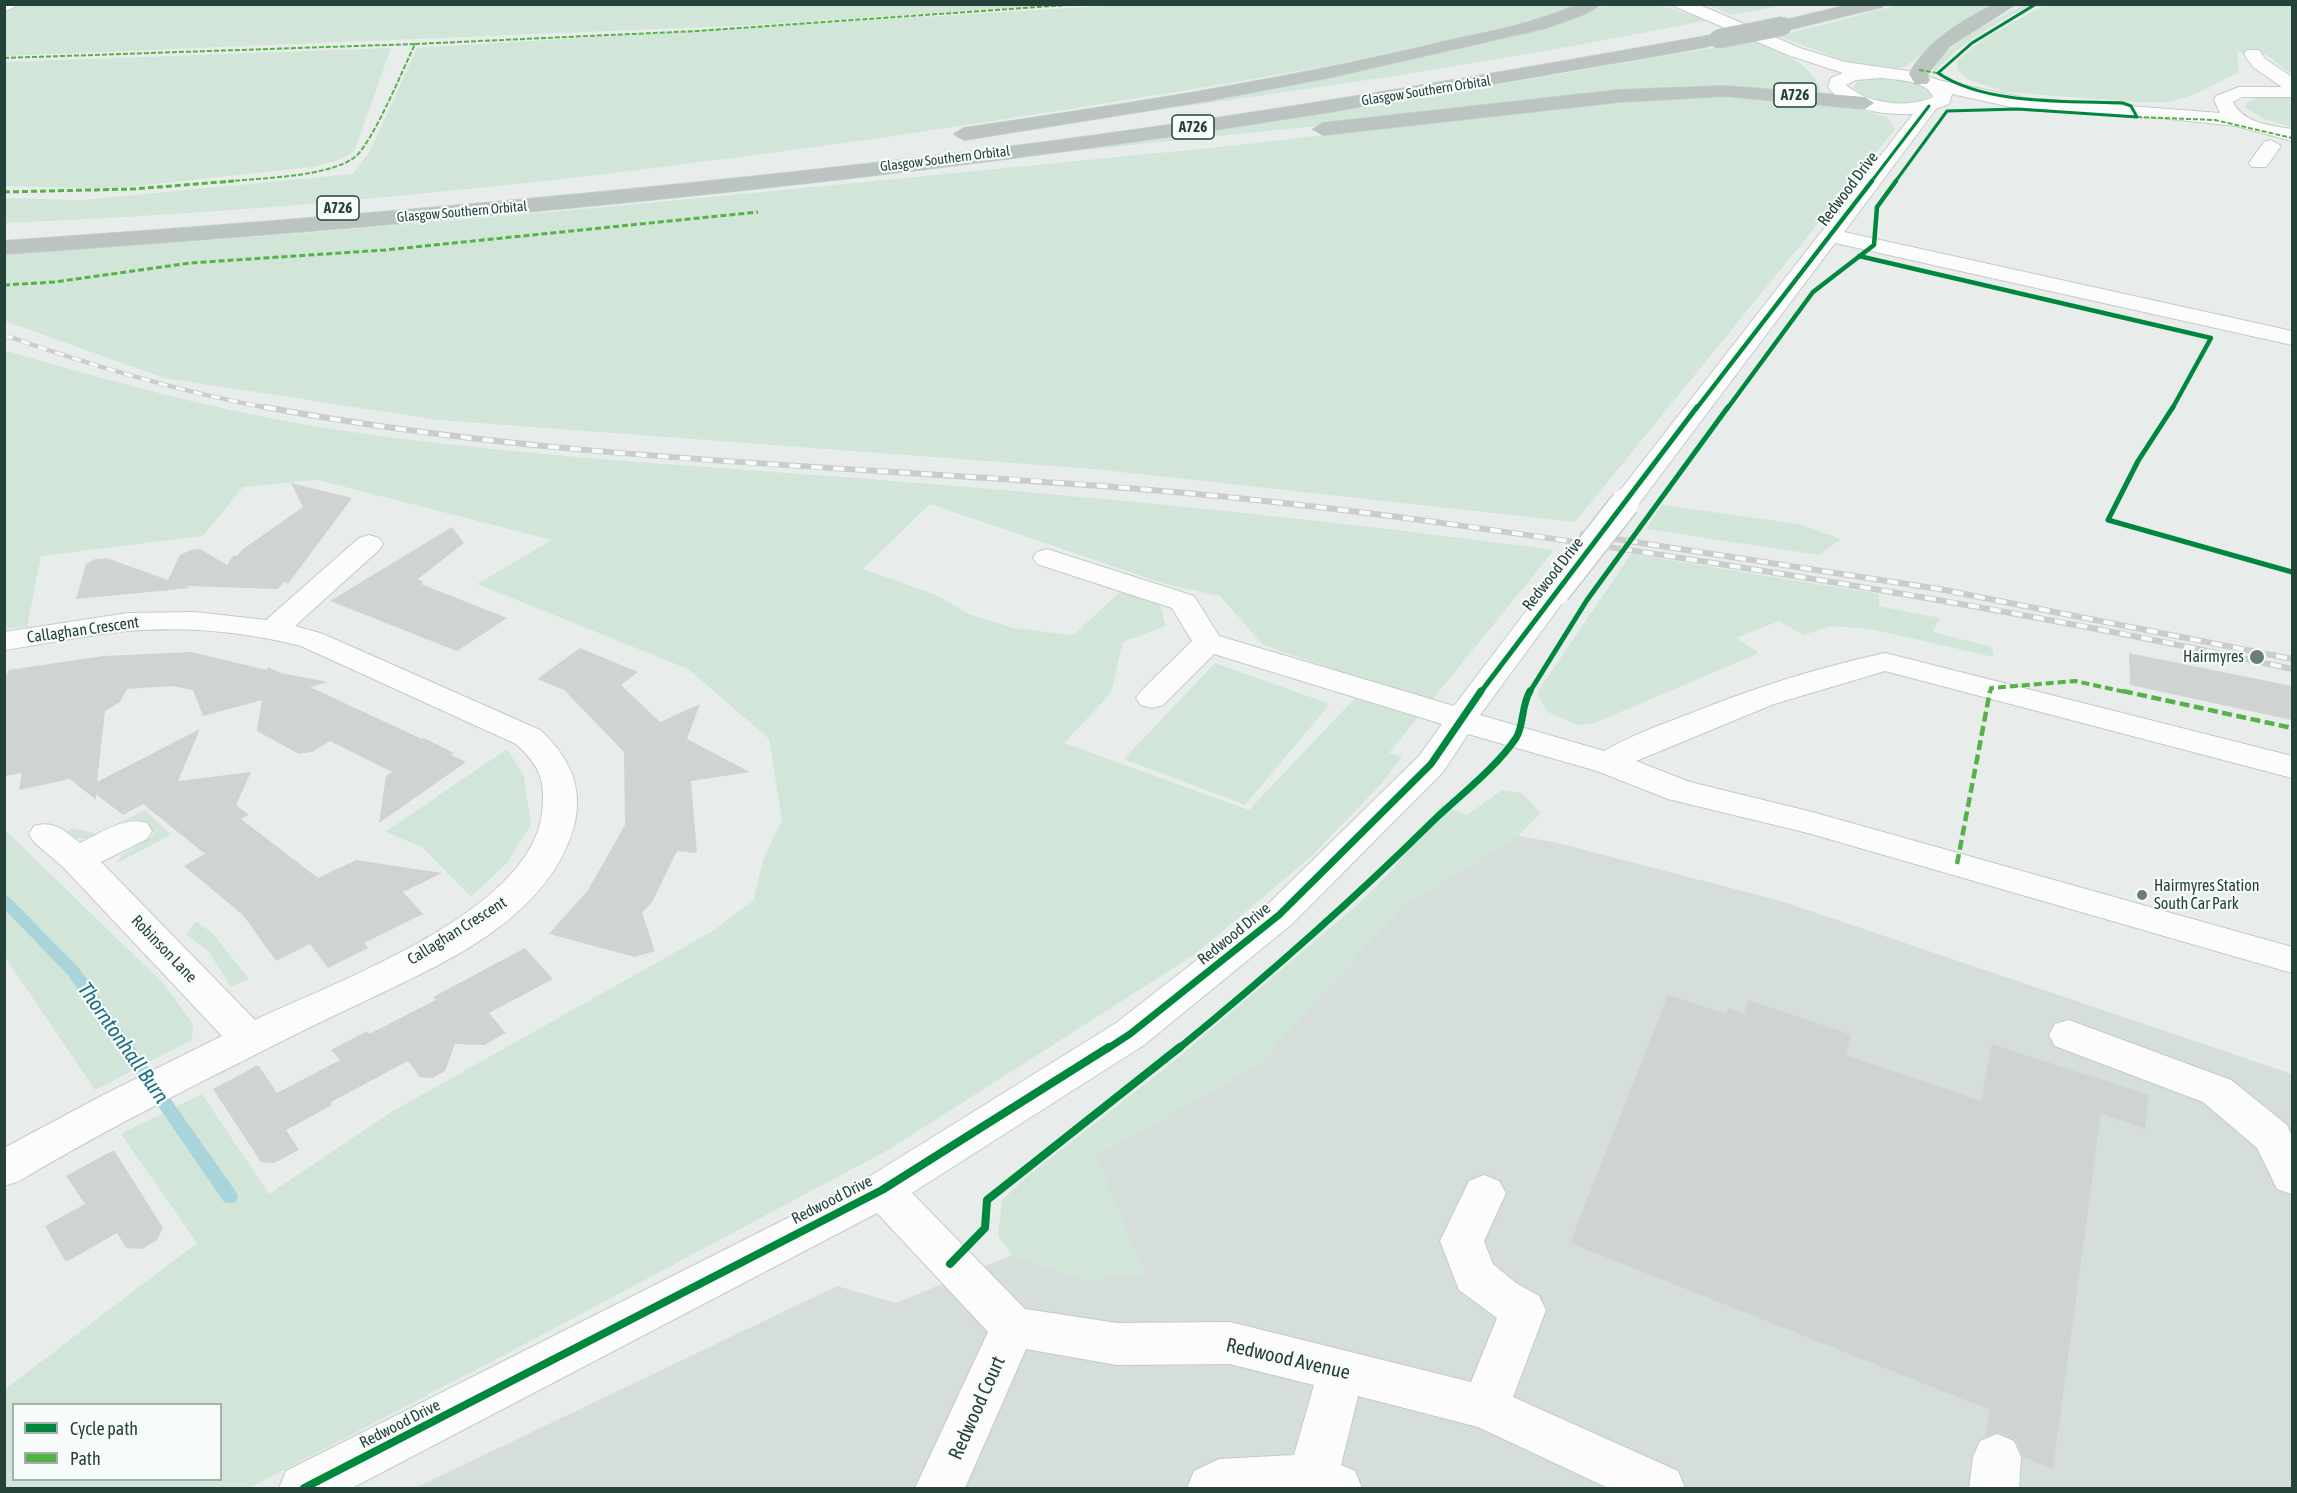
<!DOCTYPE html>
<style>
body{margin:0}
#map{position:relative;width:2297px;height:1493px;overflow:hidden;background:#e8edeb;font-family:"Asap Condensed",sans-serif}
canvas{display:block}
.frame{position:absolute;inset:0;border:6px solid #24423a;pointer-events:none}
.legend{position:absolute;left:12px;top:1403px;width:210px;height:78px;box-sizing:border-box;background:#f7fbf9;border:2px solid #a3b1ad;margin:0;padding:8px 10px;list-style:none;font-size:18px;color:#24423a}
.legend li{display:flex;align-items:center;gap:12px;height:30px}
.legend b{width:30px;border:2px solid #a3b1ad}
</style>
<div id="map">
<canvas width="2297" height="1493"></canvas>
<div class="frame"></div>
<ul class="legend">
<li><b style="height:8px;background:#00873e"></b>Cycle path</li>
<li><b style="height:8px;background:#55b346"></b>Path</li>
</ul>
</div>
<script>
const c = document.querySelector('canvas').getContext('2d');
c.lineJoin = 'round';
function fill(path, color) { c.fillStyle = color; c.fill(path, 'evenodd'); }
function trace(path, color, width, dash) { c.strokeStyle = color; c.lineWidth = width; c.lineCap = dash ? 'butt' : 'round'; c.setLineDash(dash || []); c.stroke(path); }
function drawText(font, color, halo, rows, align = 'center') {
  c.font = font + ' "Asap Condensed",sans-serif'; c.lineWidth = 4.5; c.setLineDash([]); c.textBaseline = 'middle'; c.strokeStyle = halo; c.fillStyle = color; for (const [text, x, y, turn = 0] of rows) {
    c.save(); c.translate(x, y); c.rotate((+turn || 0) * Math.PI / 180); c.textAlign = isNaN(turn) ? turn : align; if (halo) c.strokeText(text, 0, 0); c.fillText(text, 0, 0); c.restore();
  }
}
fill(new Path2D(`
 M1518 836 1554 842 1781 901 2292 1074V1488H415L837 1286 896 1303 1012 1255 1085 1279 1144 1273 1095 1156 1257 1065 1403 905Z`), '#d6dedb');
fill(new Path2D(`
 M21 4 1056 5 754 25 5 56 4 10Z
 M1134 4 1580 5C1543 19 1503 27 1465 36 1343 66 1218 85 1095 105 734 163 370 208 5 223L4 198 82 200 353 174 370 151 417 48Z
 M2025 4 2032 5C1998 22 1962 41 1937 70H1933C1951 39 1994 21 2025 4Z
 M1608 5H1659L1708 20C1496 63 1282 94 1068 122L1512 35Z
 M1708 5H1784L1731 15Z
 M1898 5H1995L1951 31 1905 67 1898 68 1850 63 1779 36Z
 M2044 5H2292V74L2265 54 2237 52 2239 72 2193 95 2169 102H2135L2005 92 1967 79 1957 69 1958 60 1984 39Z
 M1753 41C1781 54 1812 61 1822 93L1753 89 1384 119 1055 153 1049 152 1365 107Z
 M391 48 354 152 336 161 313 167 109 189 5 186V62Z
 M1889 77 1923 86 1931 94C1919 111 1865 102 1853 87L1858 80Z
 M1752 96 1856 108 1887 117 1895 129 1575 522 1093 469 439 420 164 378 5 321 4 254C403 230 801 188 1199 149 1383 131 1567 98 1752 96Z
 M2262 96H2292V127L2264 119 2246 108V103Z
 M4 350C112 382 222 412 333 429 523 458 714 466 905 482 1122 499 1338 521 1554 550L1389 753 1402 757 1381 784 1313 855 1194 955 888 1150 493 1361 249 1488H5V1389L197 1243 121 1134 202 1094 269 1194 393 1111 711 932 753 901 763 860 782 820 769 739 688 669 477 584 552 540 318 480 243 487 203 536 41 556 27 627 5 628ZM930 504 1165 584 1220 596 1263 645 1370 682 1249 810 1064 743 1111 693 1123 642 1166 626 1160 604 1121 591 1073 635 1013 628 969 614 936 595 863 569ZM14 1404H220V1480H14Z
 M1662 505 1799 524 1841 539 1819 555 1646 529Z
 M1631 554 1879 594V606L1940 618 1933 632 1992 647 1994 657 1870 629 1832 626 1803 635 1779 621 1736 638 1759 653 1592 724 1577 725 1546 711 1537 693Z
 M1215 663 1330 704 1245 805 1124 759Z
 M507 749 524 776 531 825 507 863 471 897 422 847 385 832Z
 M1502 790 1522 793 1541 813 1518 836 1403 905 1257 1065 1095 1156 1145 1273 1085 1279 1012 1255 998 1236 1002 1200 1024 1179 1173 1062 1356 906 1395 867 1442 805 1467 815Z
 M145 810 171 835 117 863 122 855 155 834 138 821C114 834 92 846 65 834L72 828 98 834Z
 M5 830 164 984 193 1024 192 1040 95 1090 5 957Z
 M196 921 213 934 249 979 231 987 209 952 186 934Z`), '#d1e6d8');
fill(new Path2D(`
 M4 896 9 897 78 967 236 1192 238 1197 236 1202 230 1203 224 1202 68 975 4 909Z`), '#a9d4db');
fill(new Path2D(`
 M291 483 352 498 288 584 284 582 278 589 185 586 191 588 76 599 86 564 95 559 106 558 168 580 180 555 191 550 200 549 227 565 233 556H237L243 549 303 507Z
 M452 527 464 543 418 579 424 582 421 584 507 618 457 651 330 601Z
 M580 648 638 672 621 685 660 722 700 704 687 739 750 772 691 781 697 853 677 851 652 902 642 913 655 951 635 957 549 934 588 890 625 825 624 752 564 690 537 679Z
 M191 652 267 670 268 667 281 673 328 682 310 687 422 739 424 738 454 753 451 755 466 762 379 823 386 776 392 772 330 741 312 752 299 754 257 731 262 700 203 716 193 690 172 686 127 689 120 702 105 711 97 782 200 729 178 781 251 772 236 805 249 815 241 819 318 878 356 860 442 873 403 892 423 914 364 943 368 948 328 968 310 944 276 961 243 915 184 866 205 854 143 804 123 815 96 794V800L70 779 19 790 22 773 4 776V680L9 670 103 656Z
 M2129 653 2292 686V720L2130 685Z
 M525 948 553 979 489 1013 506 1033 484 1045 455 1044 445 1071 433 1078 420 1077 408 1061 331 1102 332 1105 286 1130 299 1150 274 1163 261 1162 213 1089 258 1065 277 1093 340 1060 331 1050 367 1031 369 1034 436 1000 433 997Z
 M1668 995 1726 1014 1728 1008 1744 1014 1748 1000 1851 1035 1846 1055 1981 1101 1992 1044 2149 1095 2145 1129 2101 1114 2053 1469 2023 1457 2015 1439 1998 1432 1985 1436 1990 1410 1570 1243Z
 M114 1150 163 1228 157 1240 142 1249 126 1248 117 1233 66 1262 45 1226 85 1204 66 1176Z`), '#cfd4d2');
const minor = new Path2D(`
 M4 4H20L4 12Z
 M1669 4H1695L1707 8 1800 48 1845 62 1915 72 1938 80 2025 98 2220 113 2214 100 2216 96 2239 87H2282L2253 67 2244 54 2247 50H2259L2265 59 2292 77V97H2242L2233 102C2242 123 2273 126 2292 129V141L2236 126 2160 118 2025 110 1952 94 1949 104 1936 109 1844 232 2292 331V345L1835 243 1635 509 1625 511 1615 509 1611 503 1615 497 1913 114C1886 115 1845 111 1828 87L1831 78 1843 73 1788 55ZM1881 78C1897 80 1927 80 1933 97 1907 109 1868 104 1846 85L1856 80Z
 M2271 140 2281 146 2266 167H2252L2249 163 2264 142Z
 M369 535 379 538 383 544 379 550 295 626 323 634 540 730C570 757 585 789 573 830 544 921 444 963 365 1001 326 1019 286 1039 247 1059 170 1097 93 1137 19 1181L4 1186V1148L105 1094 222 1036 64 868 34 842 29 834 34 826C54 820 64 830 80 843 101 833 124 816 147 823L152 831 147 839 101 862 255 1020C335 982 531 912 542 813 546 781 540 766 516 744L301 646C246 632 185 626 128 631 86 635 45 644 4 650V632L128 613 195 612 266 620 359 538Z
 M1047 549 1194 596 1219 636 1454 706 1546 585 1556 582 1566 585 1571 591 1480 715 1604 751C1630 736 1657 726 1684 716 1750 689 1816 668 1885 653L2292 756V778L1885 671 1774 704 1636 761 1690 782 1812 812 2292 947V973L1808 833 1668 799 1597 771 1468 734 1443 772 1292 924 1144 1045 912 1193 1025 1309 1117 1323 1230 1322 1471 1382 1497 1318 1459 1290 1440 1241 1469 1181 1484 1175 1499 1181 1506 1193 1484 1241 1493 1264 1516 1283 1539 1296 1546 1310 1513 1397 1678 1471 1685 1488H1608L1478 1427 1358 1396 1341 1465 1355 1471 1362 1488H1187L1194 1471 1219 1459 1294 1455 1314 1385 1230 1364 1117 1365 1026 1349 965 1488H915L988 1332 877 1213 352 1488H279L286 1471 867 1178 1116 1023 1266 906 1419 756 1442 724 1214 654 1163 705 1152 708 1141 705 1136 698 1141 691 1192 641 1172 608 1037 564 1033 558 1037 552Z
 M2069 1020 2231 1080 2287 1125 2292 1136V1194L2277 1189 2257 1148 2203 1102 2055 1046 2049 1035 2055 1024Z
 M1997 1434 2014 1441 2021 1457 2019 1488H1969L1973 1457 1980 1441Z`);
const highway = new Path2D(`
 M1579 4H1602L1582 15 1546 28 1327 78 1206 101 964 140 954 134 964 128C1119 105 1273 82 1426 46 1477 33 1531 26 1579 4Z
 M1853 4H1884L1882 7 1783 31 1775 26 1777 22Z
 M1995 4H2016L1950 46 1927 74 1930 80 1927 84H1915L1909 74C1928 40 1961 22 1995 4Z
 M1718 34 1724 35 1727 39 1724 43C1682 52 1638 59 1596 66 1507 82 1418 97 1329 112 890 183 448 223 4 254V241C339 218 674 189 1007 147 1245 117 1482 76 1718 34Z
 M1725 86 1865 97 1874 103 1865 109 1725 96 1619 102 1323 135 1313 129 1323 123 1619 90Z`);
trace(minor, '#c5cac8', 2);
trace(highway, '#c3ccc9', 2);
fill(minor, '#fcfcfc');
fill(highway, '#bcc4c2');
const railFar1 = new Path2D(`
 M4 335C92 366 181 392 273 409`);
const rail = new Path2D(`
 M265 407C572 465 886 465 1196 494 1356 509 1516 533 1675 557 1882 589 2088 624 2292 669
 M1583 534 1939 589 2292 659`);
trace(railFar1, '#c9cdcc', 4.5);
trace(rail, '#c9cdcc', 6);
trace(railFar1, '#f7fbf9', 3, [9]);
trace(rail, '#f7fbf9', 4, [11]);
const minorBridge = new Path2D(`
 M1556 591 1625 503`);
const highwayBridge = new Path2D(`
 M1718 39 1783 26`);
trace(minorBridge, '#c5cac8', 31, []);
trace(highwayBridge, '#c3ccc9', 20, []);
trace(minorBridge, '#fcfcfc', 28);
trace(highwayBridge, '#bcc4c2', 18);
trace(new Path2D(`
 M415 44 697 31 1081 4
 M4 58 415 44C403 69 373 142 355 157 327 178 256 178 221 182
 M1919 70 1938 73
 M2137 117 2215 120 2292 138`), '#55b346', 2, [5, 2]);
trace(new Path2D(`
 M4 192 133 189 234 181
 M4 285 55 282 190 263 385 250 758 212`), '#55b346', 3, [6, 3]);
trace(new Path2D(`
 M1990 693 1991 688 2075 681 2130 693`), '#55b346', 4, [8, 4]);
trace(new Path2D(`
 M2123 691 2292 728
 M1957 864 1990 691`), '#55b346', 4.5, [10, 4.5]);
trace(new Path2D(`
 M1871 182 1929 106
 M1895 182 1947 111 2018 109 2137 117 2131 106 2123 103C2067 101 1985 105 1938 73L1972 43 2036 4`), '#00873e', 3);
trace(new Path2D(`
 M1859 256 2211 338 2172 409
 M1696 409 1872 181
 M1727 409 1813 292 1874 245 1877 207 1896 181`), '#00873e', 4.5);
trace(new Path2D(`
 M2173 407 2138 461 2108 520 2292 572
 M1480 693 1697 407
 M1529 693 1587 600 1728 407`), '#00873e', 5);
trace(new Path2D(`
 M1107 1049 1130 1034 1279 915 1431 764 1481 691
 M1178 1049C1266 977 1351 902 1432 822 1458 797 1496 768 1516 738 1524 726 1521 706 1530 691`), '#00873e', 7);
trace(new Path2D(`
 M950 1264 985 1228 987 1200 1180 1047
 M304 1488 882 1190 1109 1047`), '#00873e', 8);
for (const [x, y, r, color] of [
 [2257,657,8,"#697e78"],
 [2142,895,6,"#697e78"]
]) { const dot = new Path2D(); dot.arc(x, y, r, 0, 2 * Math.PI); c.fillStyle = color; c.fill(dot); trace(dot, '#f7fbf9', 2); }
drawText('14px', '#24423a', '#f7fbf9', [
 ["Glasgow Southern Orbital",1426,91,-9],
 ["Glasgow Southern Orbital",945,159,-7],
 ["Glasgow Southern Orbital",462,212,-5]
]);
for (const [x, y, w] of [
 [1795,95,42],
 [1193,127,42],
 [338,208,42]
]) { const box = new Path2D(); box.roundRect(x - w / 2, y - 12, w, 24, 4.5); c.fillStyle = '#f7fbf9'; c.fill(box); trace(box, '#24423a', 1.5); }
drawText('bold 15px', '#24423a', null, [
 ["A726",1795,95],
 ["A726",1193,127],
 ["A726",338,208]
]);
drawText('16px', '#24423a', '#f7fbf9', [
 ["Redwood Drive",1848,189,-53],
 ["Redwood Drive",1553,574,-52],
 ["Callaghan Crescent",83,630,-8],
 ["Callaghan Crescent",457,931,-32],
 ["Redwood Drive",1234,934,-39],
 ["Robinson Lane",164,949,46],
 ["Redwood Drive",832,1200,-27],
 ["Redwood Drive",400,1424,-27]
]);
drawText('16px', '#24423a', '#f7fbf9', [
 ["Hairmyres",2244,657],
 ["Hairmyres Station",2154,886,"left"],
 ["South Car Park",2154,904,"left"]
], 'right');
drawText('20px', '#24423a', '#f7fbf9', [
 ["Redwood Avenue",1288,1359,13],
 ["Redwood Court",977,1408,-66]
]);
drawText('italic 21px', '#1c6f80', '#f7fbf9', [
 ["Thorntonhall Burn",123,1043,55]
]);
</script>
